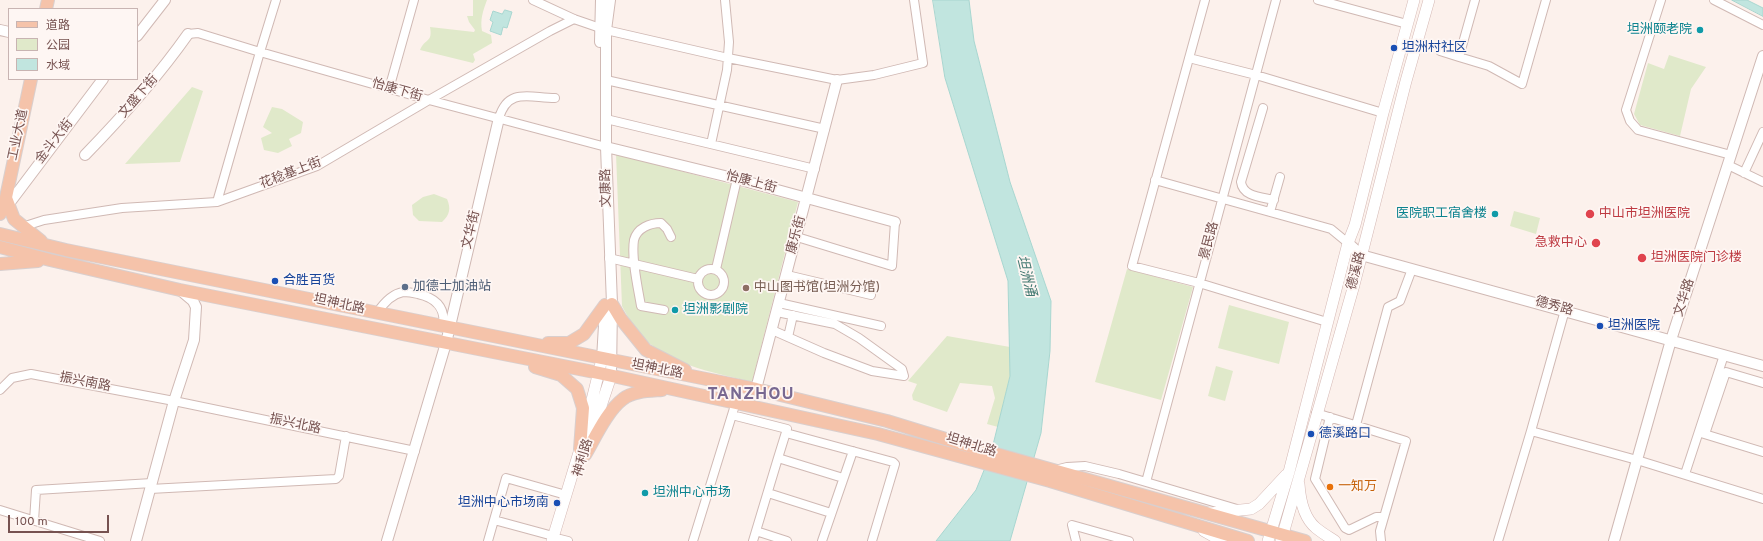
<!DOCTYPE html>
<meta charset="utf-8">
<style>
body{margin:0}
#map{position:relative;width:1763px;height:541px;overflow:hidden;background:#fcf1ec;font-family:Overpass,"Noto Sans SC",sans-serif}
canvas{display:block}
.legend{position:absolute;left:8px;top:8px;width:130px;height:72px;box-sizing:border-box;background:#fef6f3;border:1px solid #c8b4b2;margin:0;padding:5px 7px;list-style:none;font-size:12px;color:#765250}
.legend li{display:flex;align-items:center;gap:8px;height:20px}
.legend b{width:20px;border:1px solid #c8b4b2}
.scale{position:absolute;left:8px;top:515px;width:101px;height:18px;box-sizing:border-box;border:2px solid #765250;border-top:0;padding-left:5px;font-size:12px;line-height:14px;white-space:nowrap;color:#765250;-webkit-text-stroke:3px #fef6f3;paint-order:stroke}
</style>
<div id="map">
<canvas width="1763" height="541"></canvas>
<ul class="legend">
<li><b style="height:5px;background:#f5c3aa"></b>道路</li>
<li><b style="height:11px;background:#e0e9ca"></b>公园</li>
<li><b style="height:11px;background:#c1e5df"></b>水域</li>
</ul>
<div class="scale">100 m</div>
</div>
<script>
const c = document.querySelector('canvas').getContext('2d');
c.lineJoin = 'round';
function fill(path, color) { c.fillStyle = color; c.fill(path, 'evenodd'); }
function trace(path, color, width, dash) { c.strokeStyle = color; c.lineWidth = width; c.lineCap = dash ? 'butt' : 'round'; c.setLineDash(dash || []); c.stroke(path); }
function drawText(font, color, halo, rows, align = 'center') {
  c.font = font + ' Overpass,"Noto Sans SC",sans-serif'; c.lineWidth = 3.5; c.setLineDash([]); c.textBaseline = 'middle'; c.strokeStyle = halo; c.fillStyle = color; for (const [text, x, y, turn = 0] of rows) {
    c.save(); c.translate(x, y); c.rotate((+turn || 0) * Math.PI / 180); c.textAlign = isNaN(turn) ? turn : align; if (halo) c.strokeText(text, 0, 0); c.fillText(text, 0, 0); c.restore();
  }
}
fill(new Path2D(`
 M473 0H487C483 11 480 19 482 31L491 35 492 43 473 54 475 60 473 63 420 50C425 38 433 43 430 27L474 32 475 30 469 22 467 16H473Z
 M1669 55 1706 67 1691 89 1680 136 1640 125 1634 114 1648 63 1664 69Z
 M192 87 203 91 180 162 125 164Z
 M272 107 282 109 303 122 301 133 289 139 292 146 278 153 264 150 261 138 272 133 263 127Z
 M616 154 798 202 752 382C716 373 679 367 649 343 637 334 629 319 622 306Z
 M434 194 447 199C451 208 450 215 442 222L419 221 413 215 412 205 423 197Z
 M1514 211 1540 218 1536 234 1510 226Z
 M1127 269 1193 287 1161 400 1095 382Z
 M1229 305 1289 322 1279 364 1218 348Z
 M947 336 1010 347V376L998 427 987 424 995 398 992 386 960 383 947 412 913 400 912 395 917 384 908 381Z
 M1216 366 1233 371 1225 401 1208 396Z`), '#e0e9ca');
const water = new Path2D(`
 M933 0H969L974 41 1010 182 1051 301 1050 351 1041 433 1010 541H936L976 490 991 453 1010 376 1008 281 945 78Z
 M1732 0H1747L1763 8V16Z
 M505 10 512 12 507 28 503 27 501 35 490 31 493 22 490 20 493 11 502 14Z`);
fill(water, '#c1e5df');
trace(water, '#a8d6d0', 1);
const minor = new Path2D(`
 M533 0 574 19 606 30 728 58 837 80 874 75 923 63 914 0
 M1205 0 1132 266 1199 283 1327 322
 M1318 0 1407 24
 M1661 0 1626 110 1630 121 1638 130 1731 155
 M1714 0 1763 25
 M188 34 198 33 260 52 429 100 606 147
 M1440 51 1459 57 1475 0
 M1459 57 1489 66 1522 84 1546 0
 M1189 58 1256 75 1383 113
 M606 80 825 129
 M389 89 414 0
 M1263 108 1241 182C1243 197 1262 197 1274 200
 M499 118C508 87 530 98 555 98
 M606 119 815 169
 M711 144 727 70 729 42 725 0
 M1728 165 1763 182
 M1744 173 1763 132
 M1155 180 1331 229 1348 243
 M217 202 260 52 276 0
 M1270 212 1280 177
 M22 227 44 220 122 208 217 202 317 166 429 100 550 31 574 19
 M797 237 892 266 895 222
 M609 258 698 279
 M716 269 737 179
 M698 282a13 13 0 1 1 26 0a13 13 0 1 1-26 0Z
 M787 275 871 295
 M779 303 881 326
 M664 310 641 306C638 288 631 258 634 240 637 228 650 223 661 223L667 229 671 237
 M377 313C383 304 391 294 403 292 408 292 414 293 418 294 436 298 446 308 443 327
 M772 330 824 353 872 371 904 376 902 369 859 338 835 324 777 312
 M788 337 793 315
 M0 390 12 378 31 374 174 401 415 451
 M1316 413 1406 441 1380 531 1381 541
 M732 415 787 429 778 458 843 478
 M1330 417 1315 479 1345 528 1349 530 1376 517H1384
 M1356 425 1388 307 1400 301 1412 269
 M1531 431 1637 460 1763 499
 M786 433 893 462 895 464 872 541
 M1701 433 1763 452
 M1705 434 1726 372 1763 383
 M1055 470 1067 467 1085 466 1119 474 1237 509
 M1685 474 1724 355
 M1146 482 1276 0
 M150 489 336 479 339 476 346 436
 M768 493 831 513
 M0 510 100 541
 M34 521 36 490 152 483
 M756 531 787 541
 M553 536 494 520 506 478 566 495
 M560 539 568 541
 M488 541 494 520
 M693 541 736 402
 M753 541 778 458
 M822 541 853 451
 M1076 541 1072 525 1129 541
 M1498 541 1531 431 1565 310`);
const tertiary = new Path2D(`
 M610 0 606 30V147L612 304 611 376
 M0 30 9 32
 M137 36 165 0
 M600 42 601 0
 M606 147 737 179 895 222
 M85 155C122 117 157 78 188 34
 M8 205 103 79
 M1348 243 1361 255 1763 366
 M602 359 605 308
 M756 389 837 80
 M136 541 174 401 194 340 196 307 193 301 180 290
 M387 541 446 343 499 118
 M1614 541 1671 340 1763 56`);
const secondary = new Path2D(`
 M590 439 611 376
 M1299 484C1300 499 1304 518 1316 528 1322 533 1329 537 1335 541
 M1210 513 1251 509 1259 504 1286 475
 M1204 531 1222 541
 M552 541 580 449 602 359
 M1268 541 1289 472 1348 243 1355 225 1383 113 1414 0
 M1281 541 1354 285 1406 81 1429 0`);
const primary = new Path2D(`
 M46 9 48 0
 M6 198 14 219 41 241
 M0 214 5 202 31 79
 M0 234 66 250 756 389 887 421 975 448 1305 541
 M0 247 50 260 180 290 599 373 878 434 1050 481 1248 541
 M0 264 38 261
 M612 304 621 319 646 350 685 370
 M548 343H569L584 334 605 305
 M535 367 561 375 577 389 583 408 580 449
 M585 455C595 438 607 411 623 399 633 391 650 391 662 390`);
trace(minor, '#d0b9b4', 10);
trace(tertiary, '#d0b9b4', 12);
trace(secondary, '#d5b9b5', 12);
trace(primary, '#d9cfce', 14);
trace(minor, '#fff', 8);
trace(tertiary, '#fff', 10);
trace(secondary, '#fff', 11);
trace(primary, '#f5c3aa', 12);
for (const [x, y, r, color] of [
 [1700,30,4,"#0f9aa8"],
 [1394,48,4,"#1a4fb4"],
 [1495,214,4,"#0f9aa8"],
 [1590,214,5,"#e0444e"],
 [1596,243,5,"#e0444e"],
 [1642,258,5,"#e0444e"],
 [275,281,4,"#1a4fb4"],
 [405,287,4,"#5c6f8a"],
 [746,288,4,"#8d6e63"],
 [675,310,4,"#0f9aa8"],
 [1600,326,4,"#1a4fb4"],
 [1311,434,4,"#1a4fb4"],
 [1330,487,4,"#e8710a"],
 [645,493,4,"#0f9aa8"],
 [557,503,4,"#1a4fb4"]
]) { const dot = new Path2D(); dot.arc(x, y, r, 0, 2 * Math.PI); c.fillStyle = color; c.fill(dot); trace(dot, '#fef6f3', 1.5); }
drawText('13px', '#0d838f', '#fef6f3', [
 ["坦洲颐老院",1692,30],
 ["医院职工宿舍楼",1487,214],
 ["坦洲影剧院",683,310,"left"],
 ["坦洲中心市场",653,493,"left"]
], 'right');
drawText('13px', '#164399', '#fef6f3', [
 ["坦洲村社区",1402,48],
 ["合胜百货",283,281],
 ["坦洲医院",1608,326],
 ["德溪路口",1319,434],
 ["坦洲中心市场南",549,503,"right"]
], 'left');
drawText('13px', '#765250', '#fef6f3', [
 ["怡康下街",397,91,16],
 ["文盛下街",139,97,-49],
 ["工业大道",19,135,-78],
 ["金斗大街",55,142,-52],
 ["花稔基上街",291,174,-21],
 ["怡康上街",751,183,15],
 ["文康路",607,188,-91],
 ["文华街",472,230,-77],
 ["康乐街",797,235,-75],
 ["景民路",1210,241,-75],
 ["德溪路",1357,271,-76],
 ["文华路",1685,298,-72],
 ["坦神北路",339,305,12],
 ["德秀路",1554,307,15],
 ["坦神北路",657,370,11],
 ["振兴南路",85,383,11],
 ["振兴北路",295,425,12],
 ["坦神北路",971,446,17],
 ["神利路",584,458,-73]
]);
drawText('13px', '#be3a42', '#fef6f3', [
 ["中山市坦洲医院",1599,214],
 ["急救中心",1587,243,"right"],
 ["坦洲医院门诊楼",1651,258]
], 'left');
drawText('13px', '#4e5e75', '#fef6f3', [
 ["加德士加油站",413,287]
], 'left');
drawText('13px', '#785e54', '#fef6f3', [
 ["中山图书馆(坦洲分馆)",754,288]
], 'left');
drawText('13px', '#c56008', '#fef6f3', [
 ["一知万",1338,487]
], 'left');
drawText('italic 14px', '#437972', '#fef6f3', [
 ["坦洲涌",1025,276,76]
]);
c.letterSpacing = '1px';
drawText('bold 17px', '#786891', '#fef6f3', [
 ["TANZHOU",751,396]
]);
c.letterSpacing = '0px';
</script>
